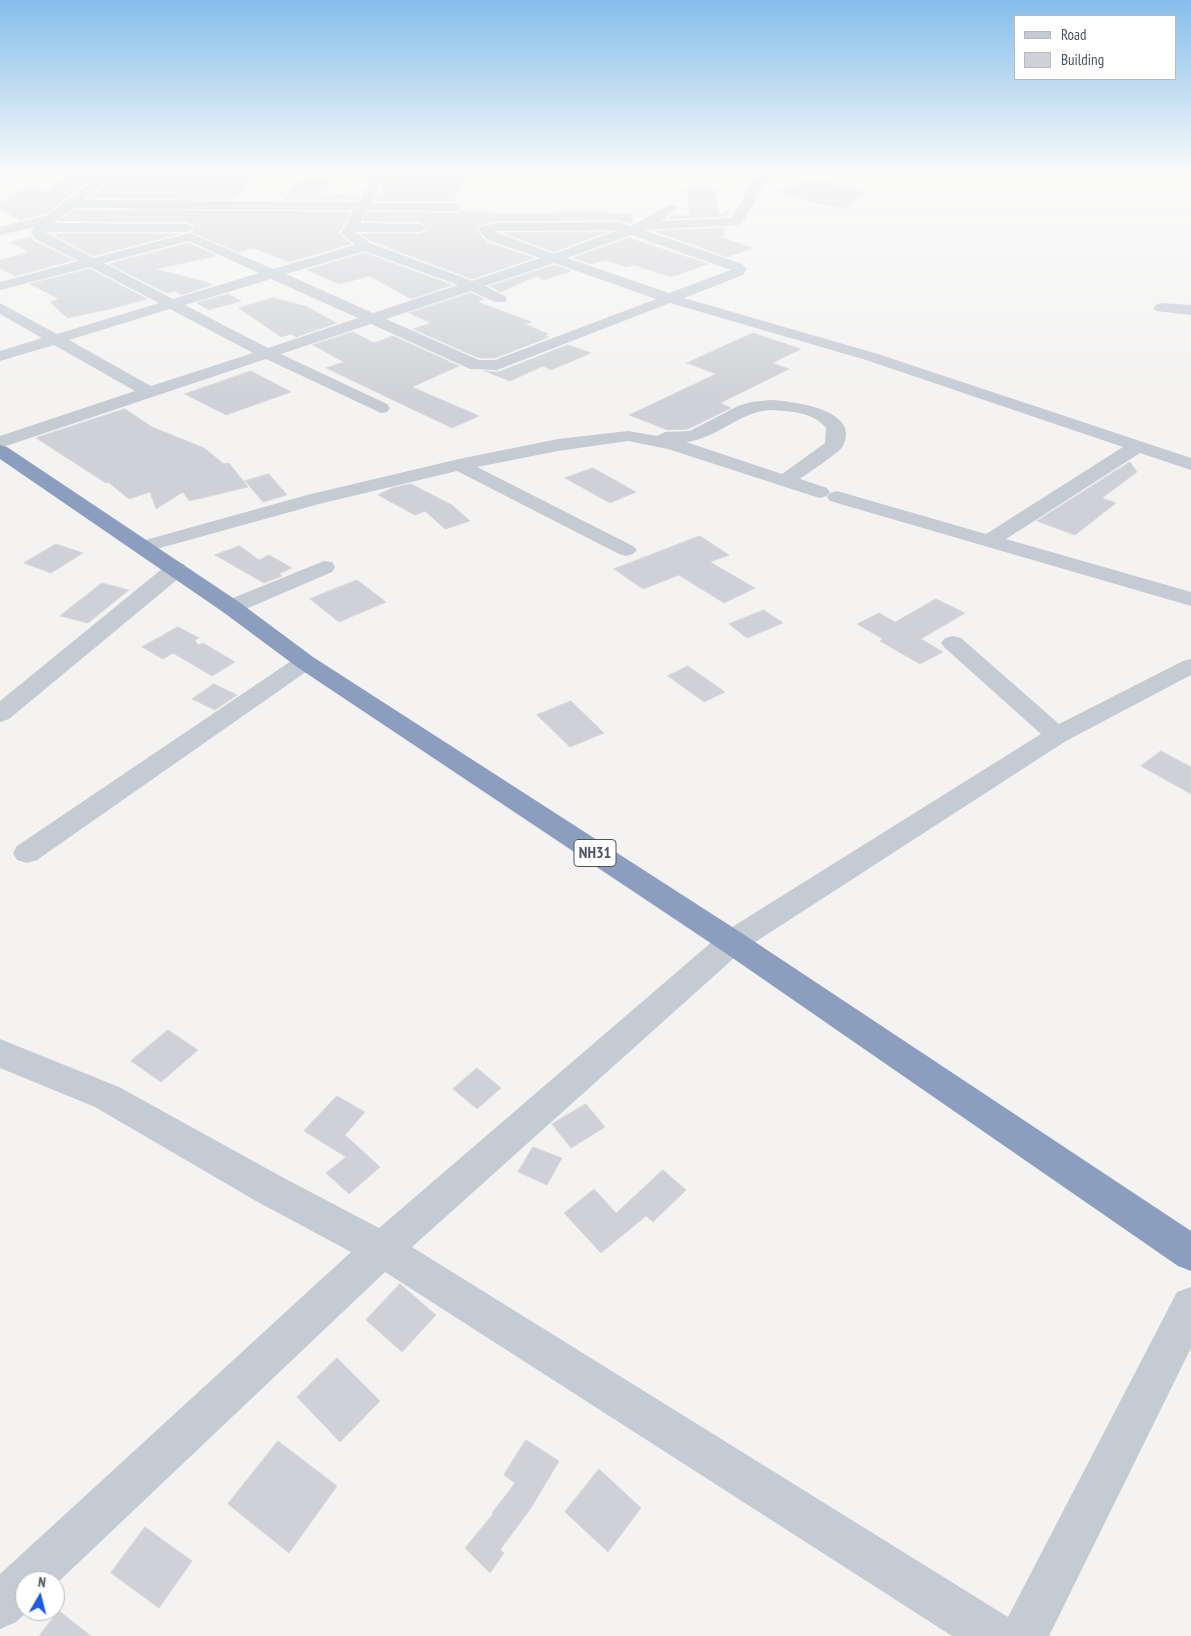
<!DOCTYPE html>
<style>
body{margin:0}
#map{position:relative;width:1191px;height:1636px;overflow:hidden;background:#f4f3f2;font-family:"PT Sans Narrow",sans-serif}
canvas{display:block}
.legend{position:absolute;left:1014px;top:15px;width:162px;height:65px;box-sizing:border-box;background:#fff;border:1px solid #b7babf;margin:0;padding:6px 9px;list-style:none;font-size:15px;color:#4a5360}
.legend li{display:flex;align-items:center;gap:10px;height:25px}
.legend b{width:25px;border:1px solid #b7babf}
.north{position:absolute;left:15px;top:1571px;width:50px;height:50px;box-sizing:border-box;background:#fff;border:1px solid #b7babf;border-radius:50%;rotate:8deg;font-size:14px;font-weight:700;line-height:20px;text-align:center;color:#4a5360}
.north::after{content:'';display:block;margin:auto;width:18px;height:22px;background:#1d5ce3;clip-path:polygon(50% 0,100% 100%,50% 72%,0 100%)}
</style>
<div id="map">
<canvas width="1191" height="1636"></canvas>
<ul class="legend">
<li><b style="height:6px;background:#c4cbd3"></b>Road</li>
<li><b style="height:14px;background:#cfd1d6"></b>Building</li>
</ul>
<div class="north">N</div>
</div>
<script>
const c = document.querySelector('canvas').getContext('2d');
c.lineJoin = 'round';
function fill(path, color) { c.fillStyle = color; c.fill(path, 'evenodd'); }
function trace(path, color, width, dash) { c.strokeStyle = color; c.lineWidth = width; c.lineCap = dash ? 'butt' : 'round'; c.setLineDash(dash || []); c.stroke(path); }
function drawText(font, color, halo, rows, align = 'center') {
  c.font = font + ' "PT Sans Narrow",sans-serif'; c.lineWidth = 4; c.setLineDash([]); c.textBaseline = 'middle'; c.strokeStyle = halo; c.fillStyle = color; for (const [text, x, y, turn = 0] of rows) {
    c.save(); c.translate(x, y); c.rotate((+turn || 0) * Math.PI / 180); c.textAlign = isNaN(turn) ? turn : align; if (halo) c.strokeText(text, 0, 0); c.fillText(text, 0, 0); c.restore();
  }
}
const building = new Path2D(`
 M391 172 460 173 459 175H470L453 201H374Z
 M122 173 256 176 235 199 89 198 116 176Z
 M64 176H96L45 214 20 220 0 208V202L33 184 46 191Z
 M301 178H333L323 194 360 195 357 200H285Z
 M814 179 866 193 844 208 816 203 776 191Z
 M687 189H714L719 216 728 210 727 216 668 219 672 215 690 216Z
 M75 210 351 212 339 233 351 244 289 262 254 248 238 252 191 232 196 227 187 222 59 221Z
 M459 211 517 214 607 211 608 214H632V224L619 220 498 221 480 225 476 230 487 242 534 258 472 279 371 241 361 234H420L429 229 420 222 363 221 368 212 456 213Z
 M724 228 723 238 753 248 727 257 654 231Z
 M607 232 554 252 503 233Z
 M52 234H179L93 256Z
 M32 237 34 241 74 260 15 276 0 268V260L29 252 11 242Z
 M631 237 632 239 708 264 671 277 634 265 626 267 606 260 591 264 573 258Z
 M189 243 217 256 155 269 206 282 212 285 181 295 175 291 166 293 109 264Z
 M365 253 452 285 411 299 370 276 339 284 307 270Z
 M554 265 571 271 544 280 536 276 501 292 490 286Z
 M90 269 147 299 110 309 67 318 50 302 59 299 30 284Z
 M471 293 484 299 478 302 532 322 525 324 548 334 545 336 549 337 495 358H479L413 329 431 323 409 313Z
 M228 294 241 301 209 310 197 303Z
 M273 298 305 306 337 323 296 337 291 334 281 337 239 308Z
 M353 332 374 343 393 336 459 366 412 387 479 416 452 428 326 368 344 362 313 345Z
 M753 333 801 349 772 363 789 369 720 403 731 408 688 429 668 430 629 415 716 374 687 363Z
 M568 345 591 353 551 370 543 366 510 381 484 371 498 372Z
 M251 371 291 392 226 415 185 394Z
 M125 409 152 427 204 448 224 464 229 463 248 487 189 501 183 492 156 509 150 492 129 499 108 482 106 483 36 438Z
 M1130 462 1137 472 1102 498 1116 503 1075 535 1037 521Z
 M593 468 636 492 610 503 565 478Z
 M269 474 287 495 263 502 245 481Z
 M411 484 452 505 470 521 445 529 425 511 415 515 378 495 392 488Z
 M700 536 729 555 710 562 755 588 724 603 679 575 643 589 614 569Z
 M56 544 83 553 51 573 24 563Z
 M240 546 259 560 269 555 292 568 279 574 282 576 264 583 215 555Z
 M357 580 386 602 339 622 310 599Z
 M102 583 129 590 88 623 60 616Z
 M936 599 965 613 921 639 943 652 920 664 880 641 883 639 857 624 879 613 895 622Z
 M764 610 783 623 747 638 729 624Z
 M178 627 199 638 195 640 198 645 203 643 235 662 212 676 173 653 163 659 142 647Z
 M688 666 725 692 704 702 668 676Z
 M214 684 237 695 215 710 192 699Z
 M571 701 604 733 570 747 537 715Z
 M1161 751 1191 767V794L1141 766Z
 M168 1030 198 1050 161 1082 131 1061Z
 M477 1068 501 1088 477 1109 453 1089Z
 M337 1096 365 1112 345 1135 380 1167 349 1194 326 1173 346 1157 304 1131Z
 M586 1104 605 1127 571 1148 552 1124Z
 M533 1147 562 1158 547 1185 518 1172Z
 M663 1170 686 1190 653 1222 646 1216 601 1253 564 1213 594 1189 616 1213Z
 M400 1284 436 1315 402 1352 366 1320Z
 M337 1358 380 1401 340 1442 297 1397Z
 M526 1440 559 1461 531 1508 500 1550 504 1553 490 1573 465 1548 493 1514 492 1513 515 1483 504 1475Z
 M278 1441 337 1486 289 1553 228 1504Z
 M599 1469 641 1508 608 1552 565 1512Z
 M145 1527 192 1561 159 1608 111 1573Z
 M59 1611 91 1636H39Z`);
fill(building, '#cfd1d6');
trace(building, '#d6d8dd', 1);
fill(new Path2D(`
 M10 172H29L27 175 0 182V174Z
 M105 172H118L84 200 358 202 375 172H387L371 203H456L462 207 456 211 367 210 360 223 420 224 427 228 420 232H355L370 243 472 281 540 258 488 240 478 230 480 227 498 223 619 222 631 226 671 204 677 208 661 221 731 218 759 172H771L744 220 739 225 644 230 742 264 747 269 743 275 684 298 878 354 1191 458V470L1140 453 1006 539 1191 592V606L830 501 827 497 830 493 837 491 986 534 1123 447 866 360 670 303 497 370 470 369 371 324 281 354 387 404 390 408 387 412 381 413 266 359 0 448V436L135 391 54 345 0 361V351L42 338 0 314V303L57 334 159 303 90 267 0 290V282L79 261 35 239 31 232 35 227 0 235V227L46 216ZM74 208 354 210 341 233 355 245 273 269 190 233 93 258 45 232H187L194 228 187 224 53 223ZM618 230 554 254 495 232 498 231ZM631 235 731 270 669 293 567 258ZM189 241 259 273 173 299 104 263ZM365 251 458 285 373 313 286 274ZM554 263 656 299 495 360H479L386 319 471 291 495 302H505L507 299 505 296 485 286ZM271 279 358 318 268 348 185 305ZM170 309 253 353 151 386 69 340Z
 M1161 303 1191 305V315L1156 311 1153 308 1156 305Z
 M770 400C791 401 862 409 843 446 838 454 809 472 800 479L827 488 830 492 827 496 820 498 813 496 668 449 628 441 558 451 477 467 633 546 637 550 633 554 626 556 619 554 457 471 319 504 142 553 135 551 132 547 135 543 307 495 459 459 558 439 628 431 657 436 665 432 690 431 738 406 751 402ZM770 410C789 411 814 412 826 428L825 443 782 474 686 442C717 439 738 412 770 410Z
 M324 561 332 562 335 567 332 572 239 612 231 614 223 612 220 607 223 602Z
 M176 563 184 564 187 569 184 574 9 719 0 722V701L168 564Z
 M953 636 961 638 1059 724 1183 661 1191 659V675L1066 741 743 950 412 1247 1008 1617 1177 1292 1191 1287V1348L1049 1636H952L385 1272 55 1585V1581H25V1611H28L16 1622 0 1629V1574L351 1252 256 1201 95 1107 0 1068V1039L119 1087 282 1177 379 1228 721 934 1041 734 945 648 941 643 945 638Z
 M305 655 313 657 317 662 313 667 37 860 27 863 17 860 13 853 17 846 297 657Z`), '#c4cbd3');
fill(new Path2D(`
 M0 445 7 447 239 602 313 657 743 934 1191 1231V1271L1178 1266 721 950 297 667 223 612 0 459Z`), '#8b9ebf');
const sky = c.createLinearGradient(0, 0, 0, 401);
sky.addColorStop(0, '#85beea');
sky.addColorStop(0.43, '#fafaf9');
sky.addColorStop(1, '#fafaf900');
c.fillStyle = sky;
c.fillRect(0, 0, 1191, 401);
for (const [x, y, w] of [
 [595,853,42]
]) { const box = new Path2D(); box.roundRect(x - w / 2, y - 13.5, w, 27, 4); c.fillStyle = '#fff'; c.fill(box); trace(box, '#4a5360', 1); }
drawText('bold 16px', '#4a5360', null, [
 ["NH31",595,853]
]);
</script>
